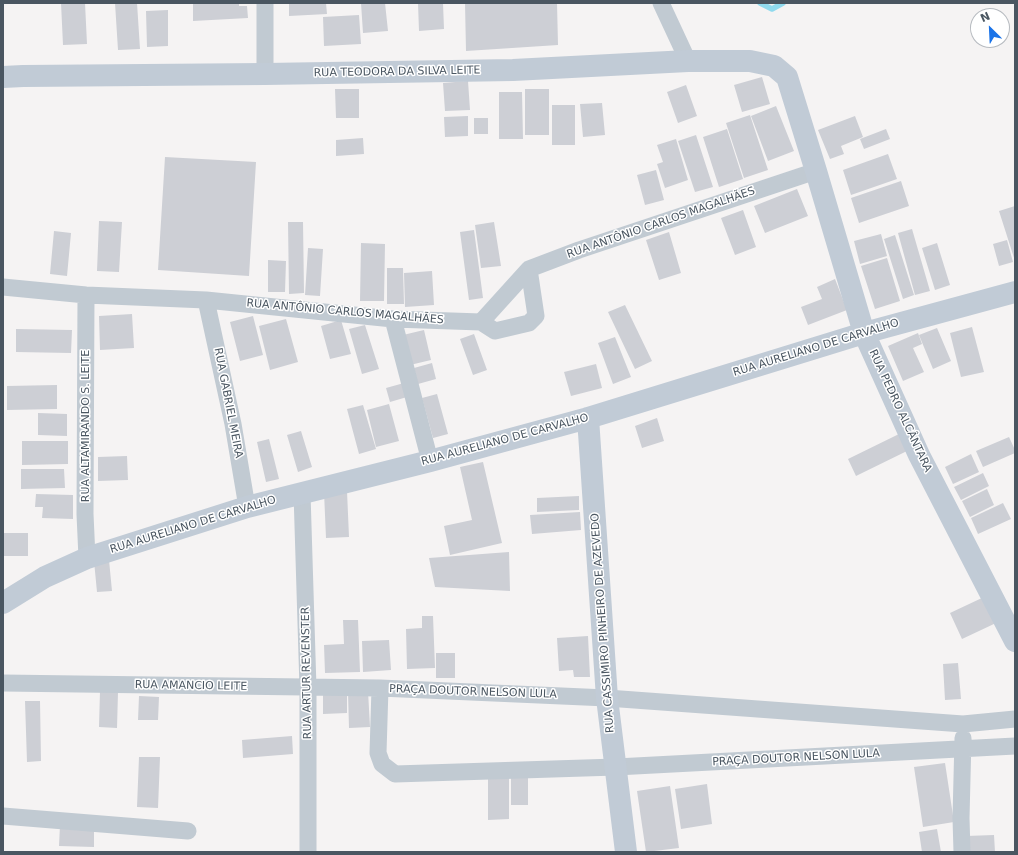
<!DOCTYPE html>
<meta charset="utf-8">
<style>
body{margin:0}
#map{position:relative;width:1018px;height:855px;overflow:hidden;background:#f5f3f3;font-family:"DejaVu Sans",sans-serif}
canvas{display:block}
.frame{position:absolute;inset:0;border:4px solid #4a5661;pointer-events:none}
.north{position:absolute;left:970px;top:8px;width:40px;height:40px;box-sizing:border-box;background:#fff;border:1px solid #b7bbc0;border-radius:50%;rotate:336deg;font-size:11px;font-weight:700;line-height:16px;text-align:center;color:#4a5661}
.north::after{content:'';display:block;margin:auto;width:14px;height:18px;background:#1a73e8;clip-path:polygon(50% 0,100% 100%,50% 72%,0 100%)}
</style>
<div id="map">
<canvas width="1018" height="855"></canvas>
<div class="frame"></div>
<div class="north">N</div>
</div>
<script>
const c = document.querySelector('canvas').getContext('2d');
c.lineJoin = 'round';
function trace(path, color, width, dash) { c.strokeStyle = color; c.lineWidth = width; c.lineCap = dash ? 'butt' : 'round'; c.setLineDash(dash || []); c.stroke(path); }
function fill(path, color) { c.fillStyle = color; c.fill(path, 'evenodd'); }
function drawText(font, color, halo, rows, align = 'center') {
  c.font = font + ' "DejaVu Sans",sans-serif'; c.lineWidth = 3; c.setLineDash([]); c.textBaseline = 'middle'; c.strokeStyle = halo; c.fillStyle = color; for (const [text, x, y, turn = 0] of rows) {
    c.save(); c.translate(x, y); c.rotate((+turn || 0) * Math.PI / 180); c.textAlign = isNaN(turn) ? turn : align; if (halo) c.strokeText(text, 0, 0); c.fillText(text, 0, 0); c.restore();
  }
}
trace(new Path2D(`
 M760 3 772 9 783 3`), '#90daee', 5.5);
fill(new Path2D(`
 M61 3H85L87 44 63 45Z
 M115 3H137L140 49 118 50Z
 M193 3H239V6H247L248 18 193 21Z
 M289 3H326L327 14 289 16Z
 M361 3H385L388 31 363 33Z
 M418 3H443L444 29 419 31Z
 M465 3H557L558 45 466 51Z
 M168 10V46L147 47 146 11Z
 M359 15 361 44 324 46 323 17Z
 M762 77 770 104 742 112 734 85Z
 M468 81 470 110 445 111 443 83Z
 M686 85 697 116 678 123 667 92Z
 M335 89H359V118H336Z
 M525 89H549V135H525Z
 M499 92H522L523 139H499Z
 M602 103 605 135 583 137 580 104Z
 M552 105H575V145H552Z
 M776 106 794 151 768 161 751 116Z
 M750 115 768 170 744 178 726 123Z
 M468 116V136L445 137 444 117Z
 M855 116 863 137 841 146 844 154 830 159 818 130Z
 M474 118H488V134H474Z
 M727 129 743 179 719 187 703 137Z
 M886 129 890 139 864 149 860 139Z
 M696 135 713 187 695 192 678 141Z
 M363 138 364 154 336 156V140Z
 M676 139 688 180 665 188 657 164 663 162 657 145Z
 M888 154 897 179 851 195 843 170Z
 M165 157 256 162 249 276 158 270Z
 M656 170 664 200 645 205 637 175Z
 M901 181 909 206 859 223 851 198Z
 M797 189 808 216 765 233 754 206Z
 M1015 206V261L999 211Z
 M743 210 756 247 735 255 721 218Z
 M99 221 122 222 119 272 97 271Z
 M288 222H303L304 293 289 294Z
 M494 222 501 266 481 268 475 225Z
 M912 229 930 291 915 295 898 233Z
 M474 230 483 298 469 300 460 232Z
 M54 231 71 233 67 276 50 274Z
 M669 232 681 273 659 280 646 240Z
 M881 234 887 256 860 264 854 241Z
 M895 235 914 295 903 299 884 239Z
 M1007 240 1013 262 999 266 993 244Z
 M361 243 385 244 384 301H360Z
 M937 243 950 285 935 290 922 248Z
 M308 248 323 249 320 296 305 295Z
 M887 258 900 301 875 309 861 266Z
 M268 260 286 261 285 292H268Z
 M387 268H403L404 304H387Z
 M432 271 434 305 405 307 404 273Z
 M835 279 847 310 808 325 801 307 822 299 817 287Z
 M625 305 652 361 635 369 608 312Z
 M132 314 134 348 100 350 99 316Z
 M253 316 263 355 240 361 230 322Z
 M286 319 298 362 270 370 259 326Z
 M341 320 351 354 330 359 321 326Z
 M365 325 379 369 362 374 349 329Z
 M972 327 984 372 961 377 950 333Z
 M937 328 951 361 933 369 919 335Z
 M16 329 72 330 71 353 16 352Z
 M424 330 431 360 410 365 403 335Z
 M918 333 922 344 913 348 924 372 903 381 888 346Z
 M474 334 487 370 473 375 460 339Z
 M615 337 631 377 613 384 598 343Z
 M432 363 436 379 418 384 414 368Z
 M596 364 602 388 571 396 564 372Z
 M404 383 407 397 390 402 386 388Z
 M57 385V409L7 410V386Z
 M437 394 448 434 433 438 422 398Z
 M389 404 399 441 376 447 367 410Z
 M363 405 376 449 359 454 347 409Z
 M38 413 67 414V436L38 435Z
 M657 418 664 441 642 448 635 426Z
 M301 431 312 467 298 472 287 435Z
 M899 434 907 451 856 476 848 459Z
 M1009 437 1015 450V453L983 467 976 451Z
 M269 439 279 479 266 482 257 442Z
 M22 441H68V464L22 465Z
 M971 454 979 472 953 484 945 467Z
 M127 456 128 480 98 481V457Z
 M483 462 502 543 450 555 444 526 472 520 460 467Z
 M21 469H64L65 488 21 489Z
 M983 473 989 486 961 500 954 487Z
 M987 489 994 505 970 517 962 501Z
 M347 491 349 537 326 538 324 492Z
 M36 494 73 495V519L42 518 43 507H35Z
 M579 496V510L537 512V498Z
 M1003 503 1011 519 978 534 971 518Z
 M580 512 581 530 532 534 530 515Z
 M3 533H28V556H4Z
 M509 552 510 591 435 587 429 558Z
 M109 560 112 591 97 592 94 561Z
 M984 597 996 623 962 639 950 613Z
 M422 616H433L435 668 407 669 406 629 422 628Z
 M343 620H358L360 672 325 673 324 645 344 644Z
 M588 636 590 677H574L573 670 559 671 557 638Z
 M389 640 391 670 363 672 362 641Z
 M436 653H455V678H436Z
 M958 663 961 699 945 700 943 664Z
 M100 691 118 692 117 728 99 727Z
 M368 691 370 727 349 728 348 692Z
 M323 694H347V713L323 714Z
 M139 696 159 697 158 720H138Z
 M25 701H40L41 761 27 762Z
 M292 736 293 754 243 758 242 740Z
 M139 757H160L158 808 137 807Z
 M945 763 954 822 923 827 914 767Z
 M488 772H509V819L488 820Z
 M528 776V805H511V777Z
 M707 784 712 824 681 829 675 789Z
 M670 786 679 848 646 852 637 791Z
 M60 825H94V847L59 846Z
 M937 829 941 852H922L919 832Z
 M994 835 995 852H967L966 836Z`), '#cdcfd5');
trace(new Path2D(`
 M265 3V74
 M661 3 688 61
 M3 287 86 295 206 300 393 319 481 322 529 269 579 250 816 171
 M86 295 85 514 87 558
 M206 300 233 424 247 507
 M393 319 430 461
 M481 322 495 331 529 323 536 316 529 269
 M302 493 308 688V852
 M3 683 380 688 607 698 963 724 1015 719
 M380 688 378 753 382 764 395 774 616 767 1015 746
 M3 816 188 831
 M962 852 961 818 963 738`), '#c1cad2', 17);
trace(new Path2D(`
 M3 77 23 76 265 74 513 70 688 61H750L774 66 787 77 816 171 864 333 919 455 1015 641
 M588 418 607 698 626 852
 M3 603 45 577 87 558 247 507 430 461 588 418 864 333 1015 292`), '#c1cbd6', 22);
drawText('11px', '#4a5661', '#fff', [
 ["RUA TEODORA DA SILVA LEITE",397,72,-1],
 ["RUA ANTÔNIO CARLOS MAGALHÃES",661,223,-19],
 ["RUA ANTÔNIO CARLOS MAGALHÃES",345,312,5],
 ["RUA AURELIANO DE CARVALHO",816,348,-17],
 ["RUA GABRIEL MEIRA",228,403,79],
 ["RUA PEDRO ALCÂNTARA",900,411,65],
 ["RUA ALTAMIRANDO S. LEITE",86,426,-90],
 ["RUA AURELIANO DE CARVALHO",505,440,-15],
 ["RUA AURELIANO DE CARVALHO",193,525,-17],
 ["RUA CASSIMIRO PINHEIRO DE AZEVEDO",603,623,-94],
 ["RUA ARTUR REVENSTER",307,673,-91],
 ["RUA AMANCIO LEITE",191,686,1],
 ["PRAÇA DOUTOR NELSON LULA",473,692,2],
 ["PRAÇA DOUTOR NELSON LULA",796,758,-3]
]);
</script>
